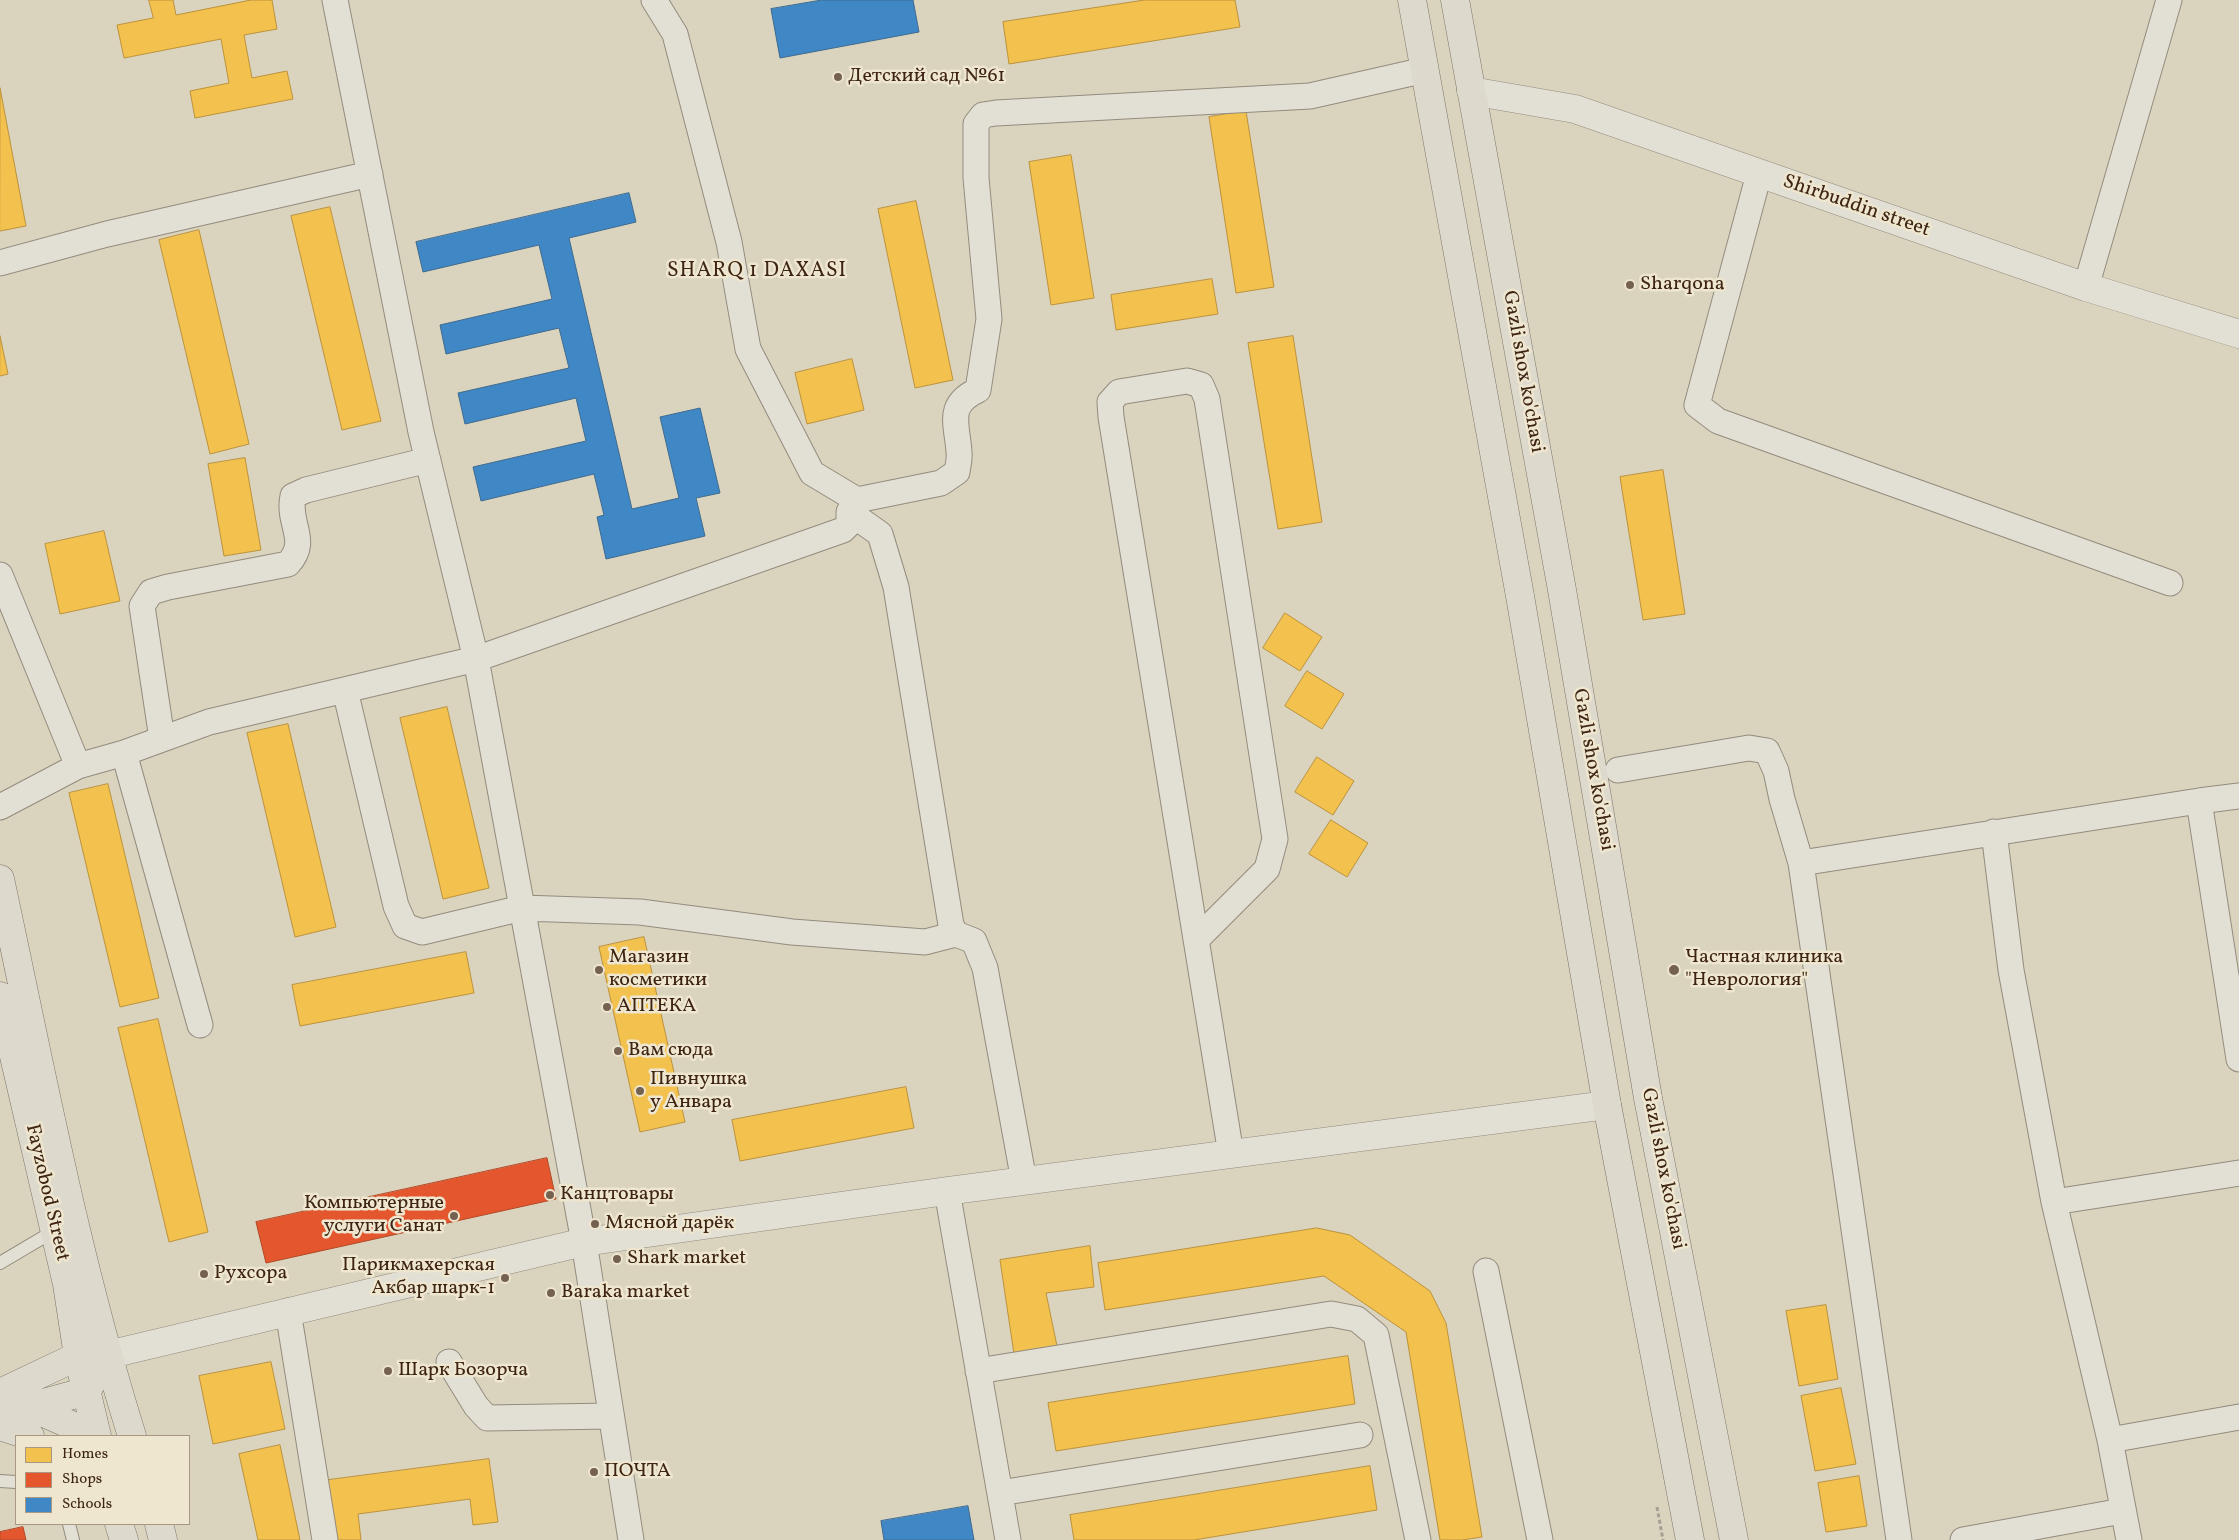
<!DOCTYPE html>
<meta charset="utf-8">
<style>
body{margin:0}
#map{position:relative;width:2239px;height:1540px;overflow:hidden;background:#dad3be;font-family:Vollkorn,serif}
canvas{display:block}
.legend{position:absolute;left:15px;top:1435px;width:175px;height:90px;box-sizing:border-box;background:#eee6ce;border:1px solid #a89883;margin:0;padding:6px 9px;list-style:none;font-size:15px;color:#3e2413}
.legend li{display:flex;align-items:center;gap:10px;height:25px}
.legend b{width:25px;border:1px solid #a89883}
</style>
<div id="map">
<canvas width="2239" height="1540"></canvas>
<ul class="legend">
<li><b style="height:14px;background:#f2c14e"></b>Homes</li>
<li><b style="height:14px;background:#e4572e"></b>Shops</li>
<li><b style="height:14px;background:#3f88c5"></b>Schools</li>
</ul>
</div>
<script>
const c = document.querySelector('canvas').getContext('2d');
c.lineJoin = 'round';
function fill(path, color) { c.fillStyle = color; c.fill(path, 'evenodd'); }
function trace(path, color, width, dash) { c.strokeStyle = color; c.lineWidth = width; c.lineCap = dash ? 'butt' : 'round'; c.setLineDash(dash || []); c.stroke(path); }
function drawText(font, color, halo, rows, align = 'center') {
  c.font = font + ' Vollkorn,serif'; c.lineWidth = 5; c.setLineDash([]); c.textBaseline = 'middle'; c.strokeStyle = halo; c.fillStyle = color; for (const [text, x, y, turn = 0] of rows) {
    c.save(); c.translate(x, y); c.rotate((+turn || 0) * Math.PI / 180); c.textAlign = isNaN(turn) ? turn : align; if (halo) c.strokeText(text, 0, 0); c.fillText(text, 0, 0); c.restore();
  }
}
const homes = new Path2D(`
 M149 0H173L176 15 251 0H272L277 29 244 35 252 78 287 71 293 99 195 118 190 91 229 83 221 39 124 58 117 25 153 18Z
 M1145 0H1235L1240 27 1009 64 1003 22Z
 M0 88 26 226 0 231Z
 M1246 111 1274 287 1236 293 1209 117Z
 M1071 155 1094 298 1051 305 1029 162Z
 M916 201 953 380 915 388 878 209Z
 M330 207 381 421 342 430 291 216Z
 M199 230 249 444 210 454 159 240Z
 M1212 279 1218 314 1116 330 1111 295Z
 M0 336 8 374 0 376Z
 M1293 336 1322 522 1278 529 1248 343Z
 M852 359 864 410 807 424 795 373Z
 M245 458 261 550 224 556 208 464Z
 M1663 470 1685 614 1643 620 1620 477Z
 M104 531 120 601 60 614 45 544Z
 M1285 613 1322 637 1300 671 1263 648Z
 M1307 671 1344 694 1322 729 1285 706Z
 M447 707 489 888 443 899 400 718Z
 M288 724 336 927 295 937 247 733Z
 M1317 757 1354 781 1333 815 1295 792Z
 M108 784 159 998 120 1007 69 793Z
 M1331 820 1368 843 1347 877 1309 854Z
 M644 937 685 1122 640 1132 599 947Z
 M466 952 474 993 300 1026 292 985Z
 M158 1019 208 1232 169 1242 118 1028Z
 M906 1087 914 1128 740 1161 732 1120Z
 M1317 1228 1350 1235 1430 1291 1446 1323 1482 1537 1462 1540H1440L1406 1332 1324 1276 1105 1310 1098 1263Z
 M1090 1246 1094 1287 1046 1293 1057 1346 1014 1354 1000 1260Z
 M1826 1305 1838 1379 1799 1386 1786 1311Z
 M1348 1356 1355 1404 1056 1451 1048 1403Z
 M271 1362 285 1429 213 1444 199 1376Z
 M1841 1388 1856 1464 1815 1471 1801 1396Z
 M280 1445 300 1540H258L239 1454Z
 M489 1459 498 1522 473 1525 470 1499 358 1514 361 1540H328L321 1481Z
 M1370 1466 1377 1510 1194 1540H1074L1070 1515Z
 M1859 1476 1867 1526 1826 1532 1818 1483Z`);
fill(homes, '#f2c14e');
trace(homes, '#bc923c', 1);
const shops = new Path2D(`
 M547 1158 556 1199 266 1263 256 1222Z
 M23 1527 26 1540H0V1532Z`);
fill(shops, '#e4572e');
trace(shops, '#b24826', 1);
const schools = new Path2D(`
 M822 0H913L919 32 780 58 771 9Z
 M629 193 636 222 569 238 632 509 679 498 660 417 700 408 720 493 696 498 705 536 606 559 597 517 604 515 594 474 481 501 473 467 586 441 576 398 465 424 458 393 569 368 559 328 446 354 440 325 552 299 539 245 423 272 416 242Z
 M968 1506 974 1540H884L881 1521Z`);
fill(schools, '#3f88c5');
trace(schools, '#3f6a90', 1);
const service = new Path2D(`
 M0 1263 54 1231
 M0 1481 16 1482
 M69 1524 73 1540`);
const minor = new Path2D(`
 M335 0 421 432 476 659 584 1242 631 1540
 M654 0 675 34 729 242 748 349 812 473 857 500
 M1759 174 1697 405 1718 421 2170 583
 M0 263 107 234 370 174
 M2086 287 2169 0
 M849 512 880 534 896 587 951 925 956 934 974 941 985 968 1024 1181
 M0 575 78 766
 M345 690 396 906 405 926 422 932 522 908 640 912 792 932 925 942 956 934
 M162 739 142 606 151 592 168 587 288 564C310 540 287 525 293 496L306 490 428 460
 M124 753 200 1025
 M1618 770 1749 748 1767 751 1776 771 1782 799 1801 863 1899 1540
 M2199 801 2239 1059
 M0 807 78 766 124 753 209 722 476 659 843 530 849 524V512L857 500 941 483 957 472C958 465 960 458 959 452 957 423 946 405 978 390L989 319 976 178V124L983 115 996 113 1310 96 1425 70
 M1994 832 2011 970 2054 1202 2110 1440 2129 1540
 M1801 863 2199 801 2239 796
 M1196 940 1267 869 1275 839 1207 399 1201 385 1187 381 1119 392 1110 402 1111 417 1231 1154
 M947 1191 1008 1540
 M2054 1202 2239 1173
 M1486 1271 1540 1540
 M288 1311 325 1540
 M449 1362 476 1406 487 1418 611 1416
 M978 1371 1331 1314 1357 1319 1376 1335 1418 1540
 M2110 1440 2239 1417
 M1000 1493 1360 1435
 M1963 1540 2122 1511`);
const tertiary = new Path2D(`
 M1471 91 1575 109 2086 287 2239 334
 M107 1355 584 1242 947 1191 1607 1105`);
const primary = new Path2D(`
 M0 879C40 1065 75 1254 132 1436
 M0 996 67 1284 78 1356 97 1436
 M0 1393 78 1356 95 1355
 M26 1405 96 1436
 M0 1415 87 1391 95 1376
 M0 1426 30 1436
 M119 1524 124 1540
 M159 1524 163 1540`);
const trunk = new Path2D(`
 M1412 0 1520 596 1607 1105 1690 1540
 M1455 0 1562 590 1648 1098 1734 1540`);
trace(service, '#938c7e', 14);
trace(minor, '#938c7e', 27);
trace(tertiary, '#938c7e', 29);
trace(primary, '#7c7468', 29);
trace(trunk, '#7c7468', 29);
trace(new Path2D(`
 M1657 1507 1663 1540`), '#a59f96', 3, [4, 2.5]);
trace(service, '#e2dfd4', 12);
trace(minor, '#e2dfd4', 25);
trace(tertiary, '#e2dfd4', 28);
trace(primary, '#ddd9cd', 28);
trace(trunk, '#ddd9cd', 28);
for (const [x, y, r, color] of [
 [838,77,5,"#75614f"],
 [1630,285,5,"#75614f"],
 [599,970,5,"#75614f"],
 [1674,970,6,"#75614f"],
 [607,1007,5,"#75614f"],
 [618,1051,5,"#75614f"],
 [640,1091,5,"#75614f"],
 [550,1195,5,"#75614f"],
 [454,1216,5,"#75614f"],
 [595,1224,5,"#75614f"],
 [617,1259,5,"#75614f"],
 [204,1274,5,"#75614f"],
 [505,1278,5,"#75614f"],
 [551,1293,5,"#75614f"],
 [388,1371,5,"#75614f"],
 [594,1472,5,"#75614f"]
]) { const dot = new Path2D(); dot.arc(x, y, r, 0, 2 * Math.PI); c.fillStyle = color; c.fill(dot); trace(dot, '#eee6ce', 2); }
drawText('20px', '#3e2413', '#eee6ce', [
 ["Детский сад №61",848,77],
 ["Sharqona",1640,285],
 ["Магазин",609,958],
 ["косметики",609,981],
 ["Частная клиника",1685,958],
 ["\"Неврология\"",1685,981],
 ["АПТЕКА",617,1007],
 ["Вам сюда",628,1051],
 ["Пивнушка",650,1080],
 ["у Анвара",650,1103],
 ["Канцтовары",560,1195],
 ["Компьютерные",444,1204,"right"],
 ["услуги Санат",444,1227,"right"],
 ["Мясной дарёк",605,1224],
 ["Shark market",627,1259],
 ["Парикмахерская",495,1266,"right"],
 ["Акбар шарк-1",495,1289,"right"],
 ["Рухсора",214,1274],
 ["Baraka market",561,1293],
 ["Шарк Бозорча",398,1371],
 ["ПОЧТА",604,1472]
], 'left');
drawText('20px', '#3e2413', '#eee6ce', [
 ["Shirbuddin street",1856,207,19],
 ["Gazli shox ko'chasi",1522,372,80],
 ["Gazli shox ko'chasi",1592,770,80],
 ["Gazli shox ko'chasi",1662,1169,79],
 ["Fayzobod Street",46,1193,77]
]);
c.letterSpacing = '1px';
drawText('21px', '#3e2413', '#eee6ce', [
 ["SHARQ 1 DAXASI",757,272]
]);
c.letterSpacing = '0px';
</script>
